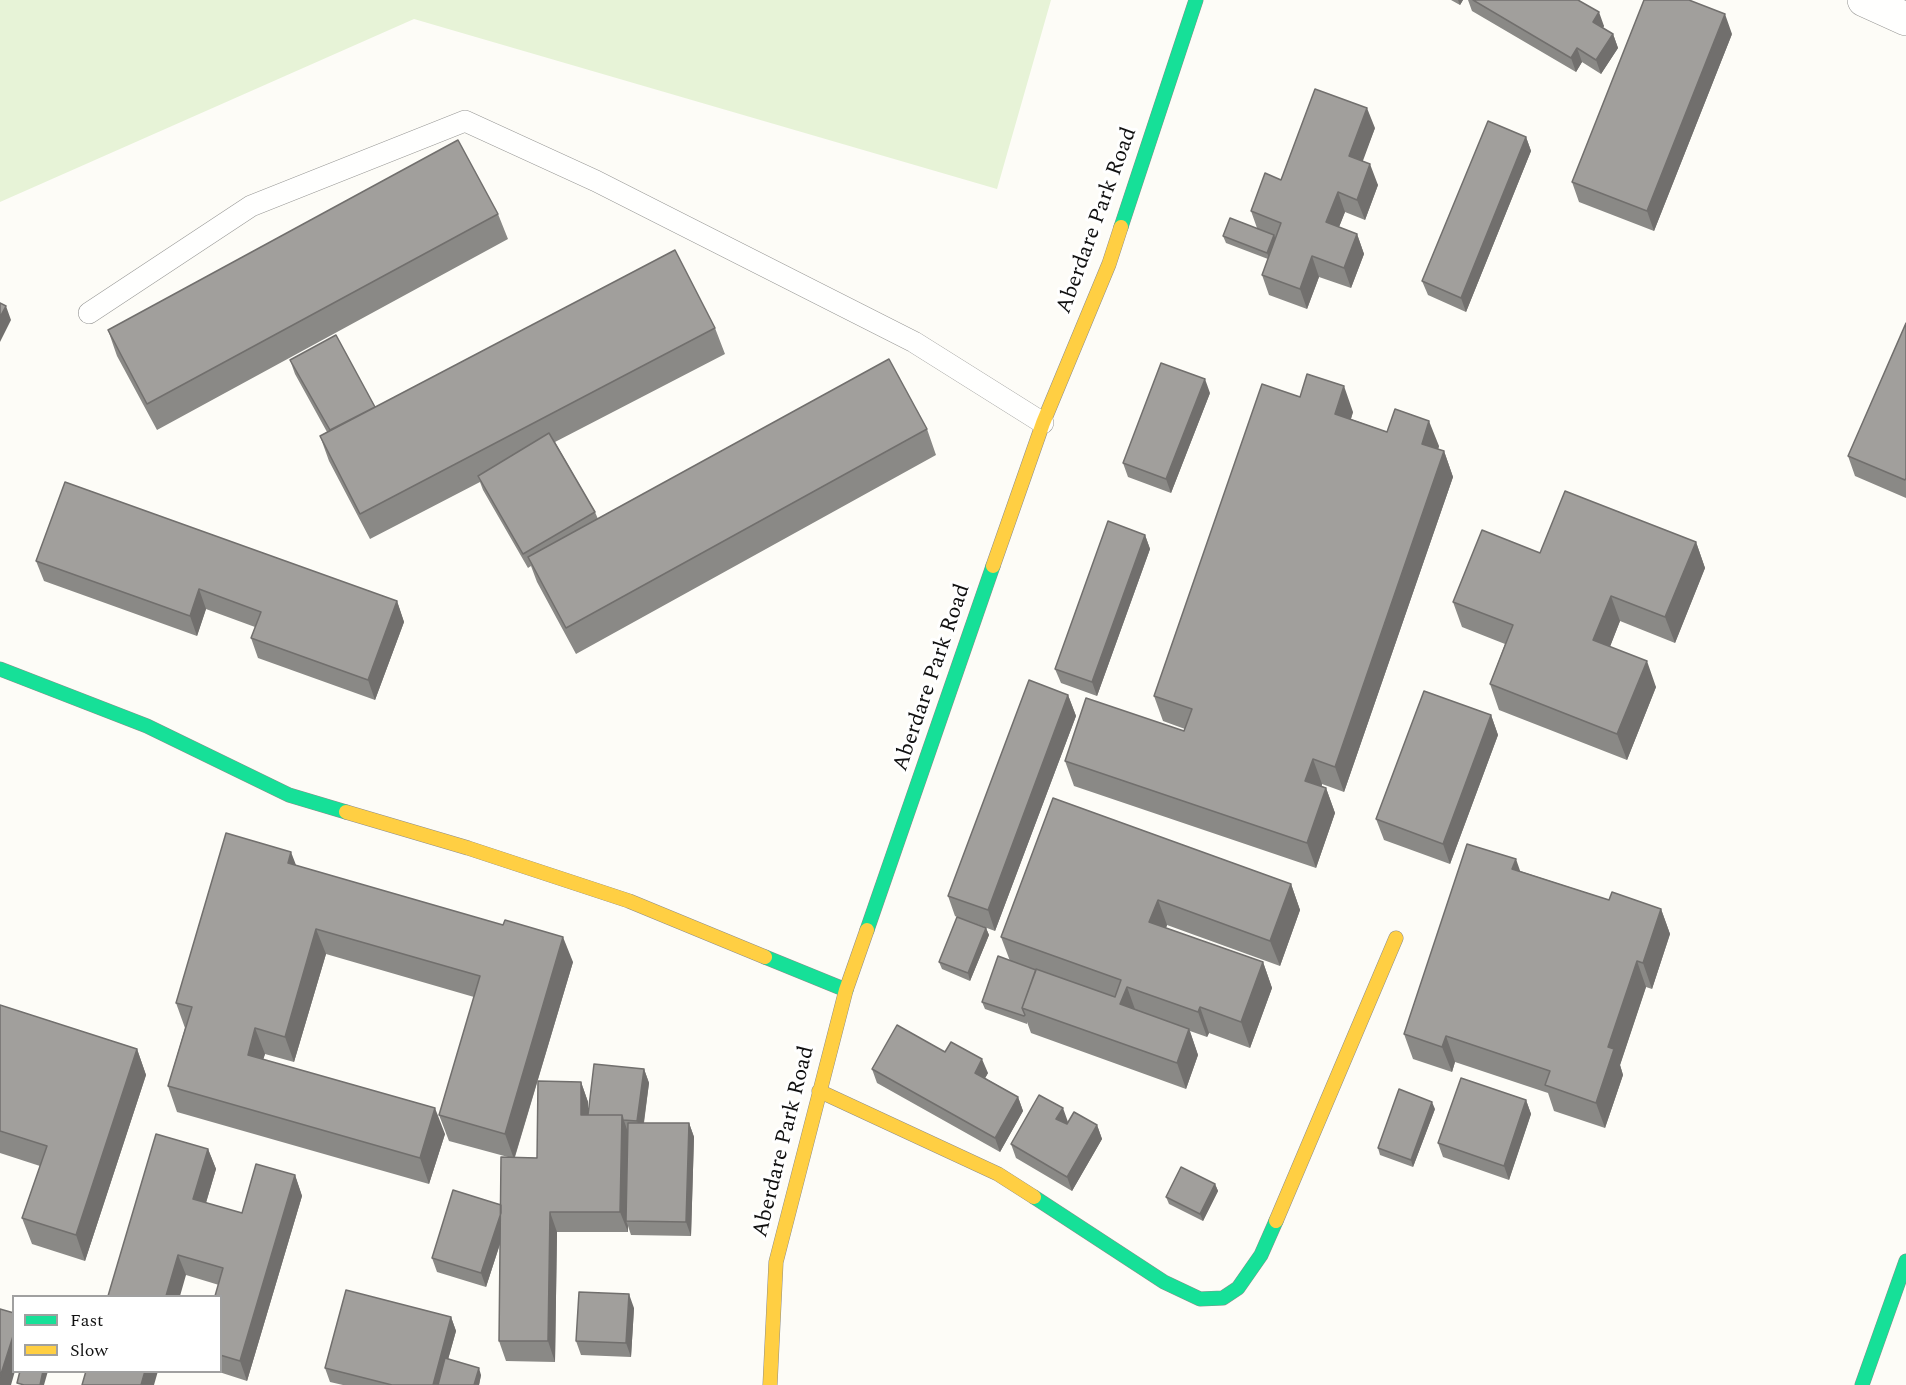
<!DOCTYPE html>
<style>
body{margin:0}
#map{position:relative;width:1906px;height:1385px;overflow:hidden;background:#fdfcf7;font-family:Spectral,serif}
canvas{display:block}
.legend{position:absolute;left:12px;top:1295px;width:210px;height:78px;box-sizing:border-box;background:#fff;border:2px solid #a0a0a0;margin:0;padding:8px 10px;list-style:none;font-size:18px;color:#111}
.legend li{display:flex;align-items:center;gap:12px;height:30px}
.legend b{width:30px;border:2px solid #a0a0a0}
</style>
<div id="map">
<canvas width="1906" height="1385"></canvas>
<ul class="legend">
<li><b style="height:8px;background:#16e098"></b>Fast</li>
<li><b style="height:8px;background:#ffcf43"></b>Slow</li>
</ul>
</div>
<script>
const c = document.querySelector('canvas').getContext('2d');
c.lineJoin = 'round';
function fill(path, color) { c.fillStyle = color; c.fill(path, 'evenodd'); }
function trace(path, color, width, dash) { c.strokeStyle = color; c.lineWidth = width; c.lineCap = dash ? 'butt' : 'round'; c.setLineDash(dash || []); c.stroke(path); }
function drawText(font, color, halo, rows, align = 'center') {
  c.font = font + ' Spectral,serif'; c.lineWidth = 6; c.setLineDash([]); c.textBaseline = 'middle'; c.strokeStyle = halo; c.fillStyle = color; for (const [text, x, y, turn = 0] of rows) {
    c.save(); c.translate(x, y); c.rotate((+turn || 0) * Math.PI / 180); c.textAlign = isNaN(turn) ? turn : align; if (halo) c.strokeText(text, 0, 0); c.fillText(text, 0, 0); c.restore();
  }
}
fill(new Path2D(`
 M0 0H1051L997 189 414 19 0 202Z`), '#e7f3d7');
const lane = new Path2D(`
 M89 313 251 206 465 121 596 181 914 342 1043 423`);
const street = new Path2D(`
 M1864 0 1906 19`);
const fast = new Path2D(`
 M1121 227 1196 0
 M0 669 147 726 289 795 346 812
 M867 930 993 566
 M765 957 846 990
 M1034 1197 1164 1282 1200 1299 1223 1298 1238 1288 1261 1255 1276 1221
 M1862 1385 1906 1261`);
const slow = new Path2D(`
 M993 566 1043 423 1109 264 1121 227
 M346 812 468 848 629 901 765 957
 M819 1091 998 1174 1034 1197
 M1276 1221 1396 938
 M770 1385 776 1262 846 990 867 930`);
trace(lane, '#979795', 22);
trace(street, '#979795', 34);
trace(fast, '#8e8d8b', 15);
trace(slow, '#8e8d8b', 15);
trace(lane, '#fffffe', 21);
trace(street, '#fffffe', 33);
trace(fast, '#16e098', 14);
trace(slow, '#ffcf43', 14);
fill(new Path2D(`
 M1451 0H1463L1460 5Z
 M1468 0H1578L1604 26 1603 28 1613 34 1618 48 1601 74 1582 62 1576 72 1472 11Z
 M1732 34 1654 231 1579 202 1572 182Z
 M1375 128 1362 161 1378 185 1365 220 1345 212 1339 227 1357 234 1364 254 1351 288 1319 277 1307 309 1269 295 1262 275 1268 259 1226 243 1223 236 1257 228 1251 211 1281 180Z
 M1526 137 1531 151 1466 312 1428 295 1422 281Z
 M498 214 508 239 157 430 117 356 108 330Z
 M1906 323V498L1855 476 1848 456Z
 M715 328 725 354 555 442 595 512 598 519 927 429 936 455 576 654 537 582 531 566 528 568 483 490 480 482 370 539 329 461 320 436 327 432 295 374 290 360 375 407Z
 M1210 393 1171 493 1128 477 1123 463Z
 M1300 397 1353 412 1351 419 1387 432 1439 446 1438 450 1444 451 1453 477 1344 792 1322 784V786L1326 788 1335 813 1316 868 1074 786 1065 761 1184 731 1185 729 1163 721 1154 696Z
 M1145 535 1150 549 1097 696 1061 683 1055 669Z
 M1696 542 1705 568 1675 643 1620 621 1610 646 1656 687 1627 760 1499 710 1490 684 1505 644 1462 627 1453 602 1540 553Z
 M36 561 397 601 404 622 375 700 258 658 251 638 255 627 206 609 197 636 44 581Z
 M1068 695 1076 716 995 931 963 919 986 928 989 935 970 981 942 969 939 962 957 917 955 916 948 896Z
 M1491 715 1498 735 1450 864 1384 840 1376 819Z
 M1053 798 1291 884 1300 910 1280 966 1167 925 1166 928 1263 962 1272 988 1250 1048 1209 1033 1207 1037 1190 1031 1198 1055 1186 1089 1031 1033 1027 1022V1024L985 1009 982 1002 1010 961 1001 937Z
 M296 865 573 962 515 1157 537 1158 581 1082 588 1102V1115L644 1069 649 1083 644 1123H689L694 1137 691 1236 631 1235 628 1226V1232H557L555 1362 506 1361 499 1341 500 1244 486 1287 437 1272 432 1258 501 1205 508 1157 449 1141 439 1115 474 997 326 954 294 1062 265 1054 263 1059 445 1134 429 1184 177 1112 168 1086 185 1028 176 1003Z
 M1520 871 1609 900 1661 909 1670 934 1652 989 1646 987 1620 1065 1623 1075 1605 1128 1554 1111 1548 1093 1455 1062 1452 1072 1413 1059 1404 1034Z
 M0 1005 137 1049 146 1075 85 1261 32 1244 22 1218 40 1166 0 1153Z
 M945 1052 988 1073 985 1078 1018 1097 1023 1111 1000 1152 877 1083 872 1069Z
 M1526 1100 1531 1114 1509 1180 1443 1157 1438 1143Z
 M1435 1109 1413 1167 1380 1155 1378 1148Z
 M1068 1122 1097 1125 1102 1139 1072 1191 1016 1158 1011 1144Z
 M208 1149 216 1169 206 1203 242 1213 295 1175 302 1196 247 1381 216 1371H220V1296L219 1285 186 1275 108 1296Z
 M1215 1184 1218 1191 1203 1221 1169 1204 1166 1197Z
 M634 1308 631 1357 581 1355 576 1341Z
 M451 1317 456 1331 448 1359 481 1375 479 1385H343L330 1382 325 1368Z`), '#8a8986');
fill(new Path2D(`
 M1458 0H1463L1460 5Z
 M1599 12 1604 26 1598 36 1593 22Z
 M1725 14 1732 34 1654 231 1647 211Z
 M1613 34 1618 48 1601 74 1596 60Z
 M1577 48 1582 62 1576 72 1571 58Z
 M1367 108 1375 128 1357 177 1349 156Z
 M1526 137 1531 151 1466 312 1461 298Z
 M1370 164 1378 185 1365 220 1357 200Z
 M1338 192 1345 212 1333 242 1326 222Z
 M1357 234 1364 254 1351 288 1344 268Z
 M1274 235 1277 242 1270 260 1267 253Z
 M1312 256 1319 277 1307 309 1300 289Z
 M6 306 11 320 0 342V317Z
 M1205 379 1210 393 1171 493 1166 479Z
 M1344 386 1353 412 1344 440 1335 414Z
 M1429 421 1439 446 1431 470 1422 444Z
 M1444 451 1453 477 1344 792 1335 767Z
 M1145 535 1150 549 1097 696 1092 682Z
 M1696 542 1705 568 1675 643 1665 617Z
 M199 589 206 609 197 636 190 616Z
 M1611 596 1620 621 1603 665 1593 640Z
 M397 601 404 622 375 700 368 680Z
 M1647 661 1656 687 1627 760 1617 734Z
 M1068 695 1076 716 995 931 988 910Z
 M1491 715 1498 735 1450 864 1443 844Z
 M1313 759 1322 784 1315 807 1305 781Z
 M1326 788 1335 813 1316 868 1307 843Z
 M291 852 301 878 288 863Z
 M1516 859 1525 885 1512 869Z
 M1291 884 1300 910 1280 966 1270 941Z
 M1158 900 1167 925 1159 947 1149 922Z
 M1661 909 1670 934 1652 989 1643 963Z
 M986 928 989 935 970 981 968 973Z
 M316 929 326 954 294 1062 285 1037Z
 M563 937 573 962 514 1159 505 1134Z
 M1637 961 1646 987 1620 1065 1623 1075 1605 1128 1596 1103 1608 1047Z
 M1263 962 1272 988 1250 1048 1241 1022Z
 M1127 987 1136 1012 1120 1004Z
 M1200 1007 1209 1033 1207 1037 1198 1012Z
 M255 1028 265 1054 257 1080 248 1055Z
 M1189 1029 1198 1055 1186 1089 1177 1063Z
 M1446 1036 1455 1062 1452 1072 1442 1047Z
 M137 1049 146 1075 85 1261 76 1235Z
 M982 1059 988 1073 980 1087 975 1073Z
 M644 1069 649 1083 642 1135 637 1121Z
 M581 1082 588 1102V1135L581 1115Z
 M1018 1097 1023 1111 1000 1152 995 1138Z
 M1526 1100 1531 1114 1509 1180 1504 1166Z
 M1432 1102 1435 1109 1413 1167 1411 1160Z
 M435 1108 445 1134 429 1184 420 1158Z
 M1063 1108 1068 1122 1062 1133 1056 1119Z
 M622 1115 629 1135 626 1221 628 1226V1232L620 1212Z
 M689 1123 694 1137 691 1236 686 1222Z
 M1097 1125 1102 1139 1072 1191 1067 1177Z
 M208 1149 216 1169 201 1219 193 1199Z
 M295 1175 302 1196 247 1381 240 1361Z
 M1215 1184 1218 1191 1203 1221 1200 1214Z
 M503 1205 508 1219 486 1287 481 1273Z
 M550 1212 557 1232 555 1362 548 1341Z
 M178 1255 186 1275 180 1296H166Z
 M629 1294 634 1308 631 1357 626 1343Z
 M451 1317 456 1331 441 1385H433Z
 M14 1333V1371H15L11 1385H0V1377Z
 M479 1368 481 1375 479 1385H474Z
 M43 1371H48L44 1385H40Z
 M145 1371H158L154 1385H141Z`), '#716f6d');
const building = new Path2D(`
 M1473 0H1578L1599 12 1593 22 1613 34 1596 60 1577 48 1571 58Z
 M1644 0H1689L1725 14 1647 211 1572 182Z
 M1315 89 1367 108 1349 156 1370 164 1357 200 1338 192 1326 222 1357 234 1344 268 1312 256 1300 289 1262 275 1281 223 1251 211 1265 173 1281 180Z
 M1488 121 1526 137 1461 298 1422 281Z
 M458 140 498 214 147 404 108 330Z
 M1230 218 1274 235 1267 253 1223 236Z
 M675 250 715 328 360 514 320 436Z
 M0 303 6 306 0 317Z
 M1906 323V478L1905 480 1848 456Z
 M336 335 375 407 330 430 290 360Z
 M889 359 927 429 566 628 528 557Z
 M1161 363 1205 379 1166 479 1123 463Z
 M1307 374 1344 386 1335 414 1387 432 1395 409 1429 421 1422 444 1444 451 1335 767 1313 759 1305 781 1326 788 1307 843 1065 761 1086 698 1184 731 1192 709 1154 696 1262 384 1300 397Z
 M549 433 595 512 523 554 478 476Z
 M65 482 397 601 368 680 251 638 261 612 199 589 190 616 36 561Z
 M1565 491 1696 542 1665 617 1611 596 1593 640 1647 661 1617 734 1490 684 1513 625 1453 602 1482 530 1540 553Z
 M1108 521 1145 535 1092 682 1055 669Z
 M1029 680 1068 695 988 910 948 896Z
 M1424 691 1491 715 1443 844 1376 819Z
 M1053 798 1291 884 1270 941 1158 900 1149 922 1263 962 1241 1022 1200 1007 1198 1012 1127 987 1120 1004 1189 1029 1177 1063 1022 1008 1036 969 1115 997 1121 980 1001 937Z
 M226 833 291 852 288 863 503 925 505 920 563 937 505 1134 439 1115 480 976 316 929 285 1037 255 1028 248 1055 435 1108 420 1158 168 1086 192 1007 176 1003Z
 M1467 844 1516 859 1512 869 1609 900 1612 892 1661 909 1643 963 1637 961 1608 1047 1614 1049 1596 1103 1545 1085 1550 1071 1446 1036 1442 1047 1404 1034Z
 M957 917 986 928 968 973 939 962Z
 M998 956 1036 970 1022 1008 1025 1015 1024 1016 982 1002Z
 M0 1005 137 1049 76 1235 22 1218 47 1146 0 1131Z
 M897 1025 945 1052 951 1042 982 1059 975 1073 1018 1097 995 1138 872 1069Z
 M594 1064 644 1069 637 1121 623 1120 622 1115H588Z
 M1461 1078 1526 1100 1504 1166 1438 1143Z
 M538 1081 581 1082V1115H622L620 1212H550L548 1341H499L501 1157 537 1158Z
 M1399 1089 1432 1102 1411 1160 1378 1148Z
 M1039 1095 1063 1108 1056 1119 1067 1124 1074 1112 1097 1125 1067 1177 1011 1144Z
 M628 1123H689L686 1222 626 1221Z
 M156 1134 208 1149 193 1199 242 1213 256 1164 295 1175 240 1361 220 1355V1296H215L223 1268 178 1255 166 1296H108Z
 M1181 1167 1215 1184 1200 1214 1166 1197Z
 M453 1190 501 1205V1213L481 1273 432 1258Z
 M346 1290 451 1317 433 1385H392L325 1368Z
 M579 1292 629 1294 626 1343 576 1341Z
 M0 1309 14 1313V1333L0 1377Z
 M445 1358 479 1368 474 1385H438Z
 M20 1371H43L40 1385H24L17 1383Z
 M86 1371H145L141 1385H82Z`);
fill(building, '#a19f9c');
trace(building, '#716f6d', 1.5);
drawText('22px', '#111', '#fff', [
 ["Aberdare Park Road",1098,221,-70],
 ["Aberdare Park Road",933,678,-71],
 ["Aberdare Park Road",785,1142,-76]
]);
</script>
